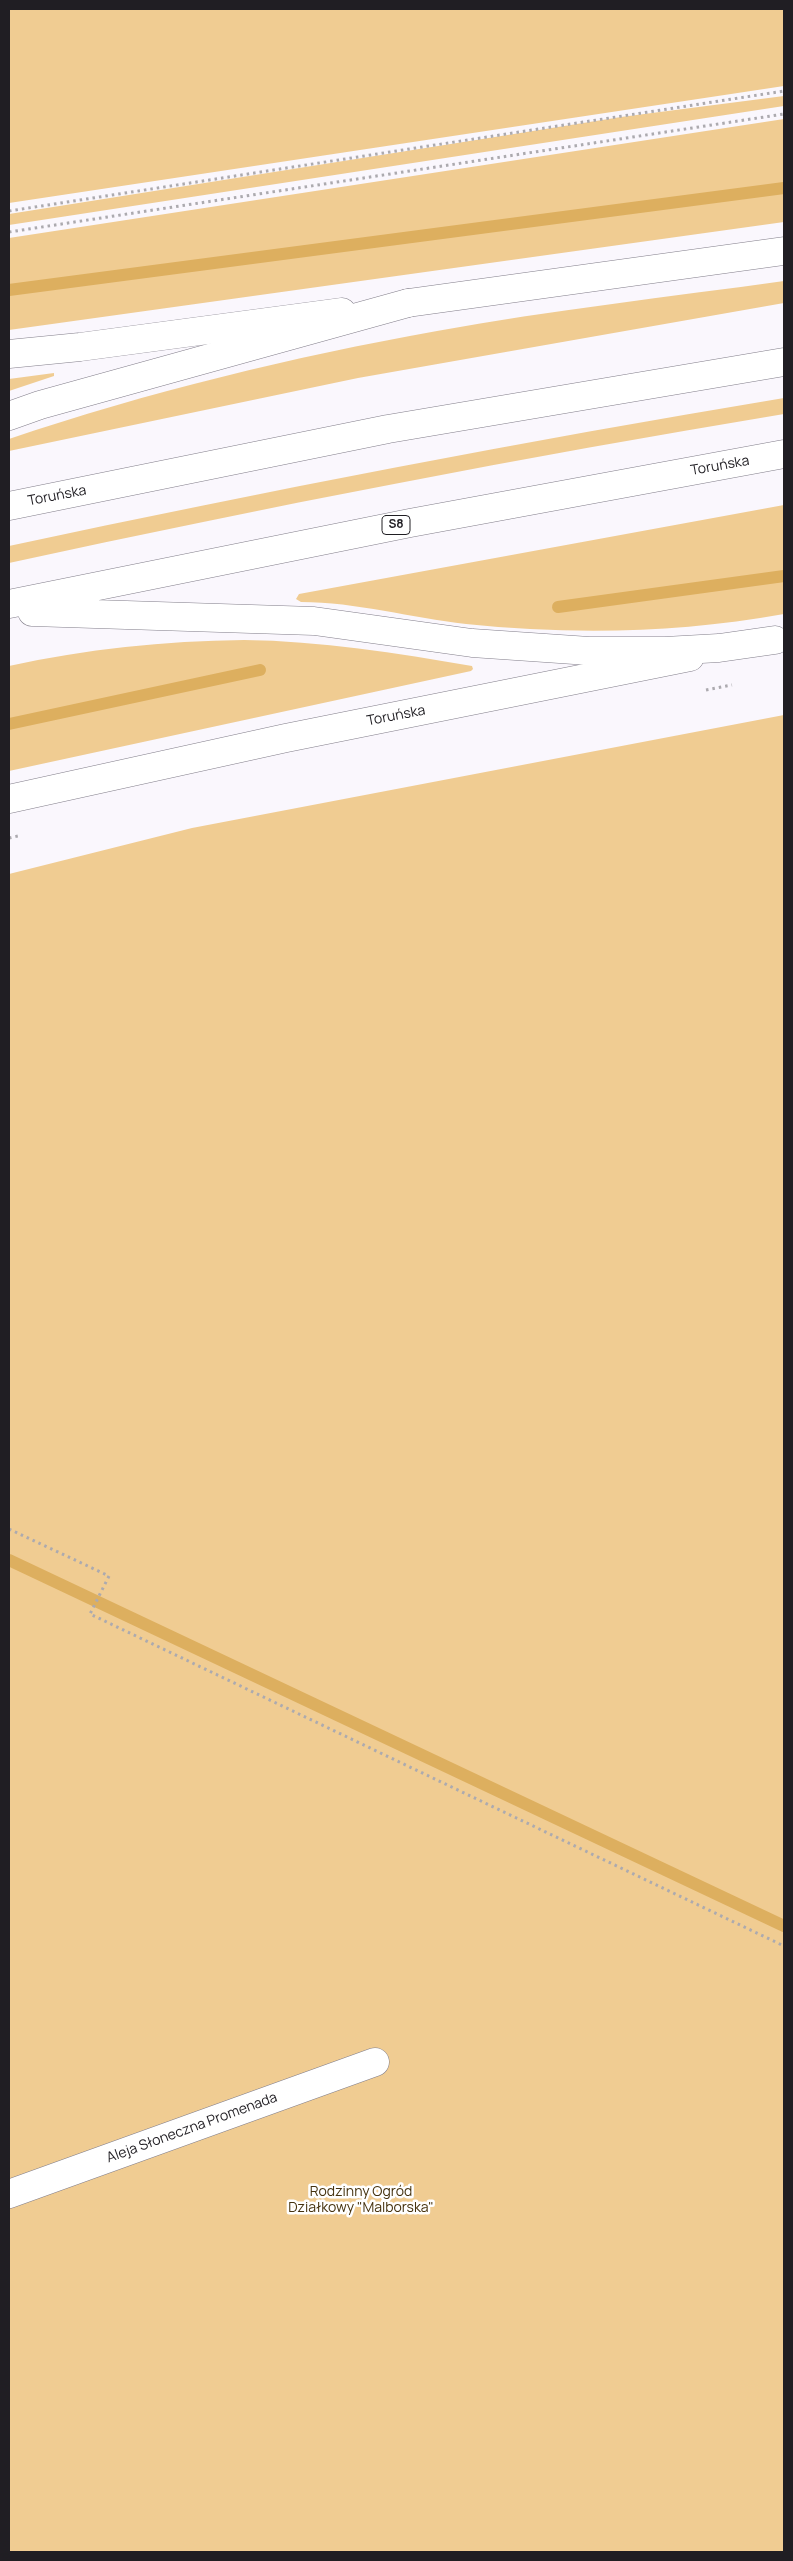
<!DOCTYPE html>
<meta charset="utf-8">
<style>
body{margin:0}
#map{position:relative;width:793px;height:2561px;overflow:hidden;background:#faf7fd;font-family:Manrope,sans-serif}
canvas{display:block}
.frame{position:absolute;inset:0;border:10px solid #201e23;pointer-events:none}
</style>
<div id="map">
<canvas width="793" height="2561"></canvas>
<div class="frame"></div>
</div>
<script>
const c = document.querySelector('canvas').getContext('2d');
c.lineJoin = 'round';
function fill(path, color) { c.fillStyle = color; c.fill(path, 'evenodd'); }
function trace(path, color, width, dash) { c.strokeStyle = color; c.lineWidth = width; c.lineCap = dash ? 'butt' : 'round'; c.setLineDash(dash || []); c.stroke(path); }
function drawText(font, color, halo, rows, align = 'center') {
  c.font = font + ' Manrope,sans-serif'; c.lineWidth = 5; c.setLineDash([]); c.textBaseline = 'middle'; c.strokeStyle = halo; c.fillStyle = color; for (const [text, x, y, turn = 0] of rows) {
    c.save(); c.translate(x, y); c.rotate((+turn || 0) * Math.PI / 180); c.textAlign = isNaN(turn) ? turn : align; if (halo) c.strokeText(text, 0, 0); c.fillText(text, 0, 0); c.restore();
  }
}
fill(new Path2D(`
 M9 9H784V86L9 203Z
 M784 96V106L9 225V214L621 117Z
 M784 119V222L9 330V238Z
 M784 281V303L358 378 9 451V439C148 392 292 357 437 331 552 310 669 297 784 281Z
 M54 373V376L9 391V379Z
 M784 398V414C524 457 266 507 9 563V546C266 491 524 441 784 398Z
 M784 505V614C678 633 574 635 466 624 412 618 356 602 301 602L296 599 299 594Z
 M244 640C321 641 396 653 472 666L473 669 471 671 9 771V666C86 649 164 641 244 640Z
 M784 715V2552H9V874L192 828Z`), '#f0cc92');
trace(new Path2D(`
 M9 290 784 188
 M558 607 784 576
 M9 724 260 670
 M9 1560 784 1926`), '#ddaf5f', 12);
const minor = new Path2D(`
 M9 354 80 347 342 312
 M9 799 286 738 690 657
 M9 2194 375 2062`);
const major = new Path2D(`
 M408 303 784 251`);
const highway = new Path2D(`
 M9 416 40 405 408 303
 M9 506 388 429 784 362
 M9 604 410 523 784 454
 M32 612 314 621 472 643 589 651H665L719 648 775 640`);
trace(minor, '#827e8a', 29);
trace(major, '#827e8a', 29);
trace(highway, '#827e8a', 29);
trace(new Path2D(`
 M9 211 784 91
 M9 232 784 114
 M706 690 732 685
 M9 838 18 836
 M9 1529 109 1576 90 1614 784 1946`), '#acaaaf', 3, [2.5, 4]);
trace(minor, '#fff', 28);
trace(major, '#fff', 28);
trace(highway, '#fff', 28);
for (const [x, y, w] of [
 [396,525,28]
]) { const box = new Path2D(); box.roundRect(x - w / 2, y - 9.5, w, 19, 4); c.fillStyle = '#fff'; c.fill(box); trace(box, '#201e23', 1); }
drawText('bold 12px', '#201e23', null, [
 ["S8",396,525]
]);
drawText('14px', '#201e23', '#fff', [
 ["Toruńska",720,466,-10],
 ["Toruńska",57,496,-11],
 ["Toruńska",396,716,-11],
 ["Aleja Słoneczna Promenada",192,2128,-20]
]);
drawText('14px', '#45320e', '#fff', [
 ["Rodzinny Ogród",361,2192],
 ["Działkowy \"Malborska\"",361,2208]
]);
</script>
